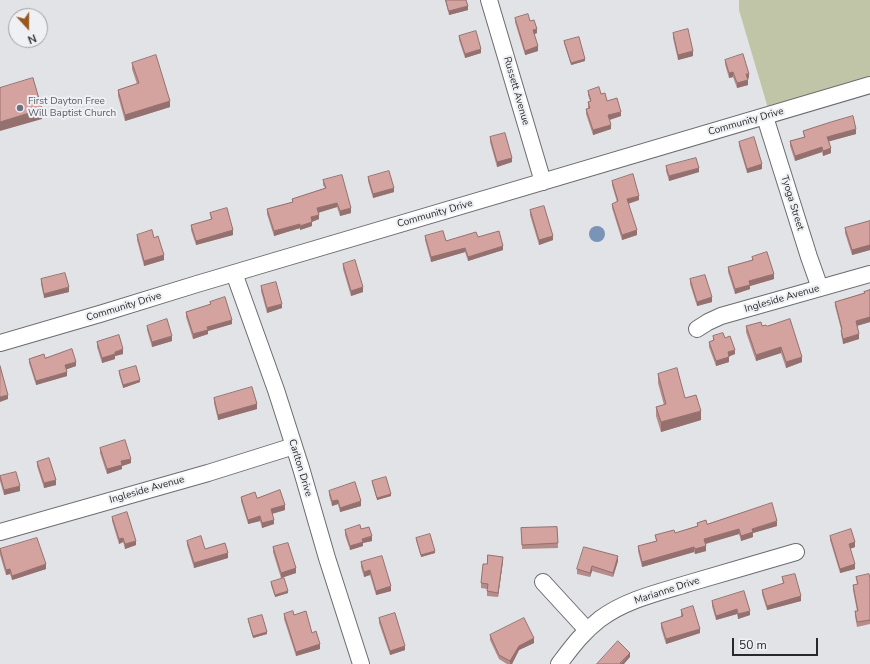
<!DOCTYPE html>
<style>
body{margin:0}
#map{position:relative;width:870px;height:664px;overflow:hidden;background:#e1e3e6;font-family:"Nunito Sans",sans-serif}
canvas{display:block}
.north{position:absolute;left:8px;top:8px;width:40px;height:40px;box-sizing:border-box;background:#eff0f3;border:1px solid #a0a0a3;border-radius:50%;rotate:159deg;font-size:11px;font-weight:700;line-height:16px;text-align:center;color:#29292a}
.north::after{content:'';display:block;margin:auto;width:14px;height:18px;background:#97581f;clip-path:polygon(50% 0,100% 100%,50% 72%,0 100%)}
.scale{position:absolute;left:732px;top:638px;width:86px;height:18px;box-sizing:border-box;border:2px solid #29292a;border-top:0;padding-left:5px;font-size:12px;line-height:14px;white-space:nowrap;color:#29292a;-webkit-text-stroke:3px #eff0f3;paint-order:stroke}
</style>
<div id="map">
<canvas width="870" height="664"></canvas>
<div class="north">N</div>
<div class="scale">50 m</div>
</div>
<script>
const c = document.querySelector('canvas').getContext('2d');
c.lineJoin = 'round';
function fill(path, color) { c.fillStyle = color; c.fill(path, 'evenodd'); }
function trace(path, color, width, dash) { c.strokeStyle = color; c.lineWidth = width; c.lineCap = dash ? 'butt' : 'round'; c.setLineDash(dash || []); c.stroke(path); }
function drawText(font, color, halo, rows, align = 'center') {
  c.font = font + ' "Nunito Sans",sans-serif'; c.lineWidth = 4; c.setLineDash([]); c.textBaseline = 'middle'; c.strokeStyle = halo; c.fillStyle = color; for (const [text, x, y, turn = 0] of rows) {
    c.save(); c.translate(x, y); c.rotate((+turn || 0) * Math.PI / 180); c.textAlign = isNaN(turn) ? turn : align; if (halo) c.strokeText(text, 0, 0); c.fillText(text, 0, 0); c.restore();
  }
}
fill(new Path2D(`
 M739 0H870V85L770 115 739 10Z`), '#c0c5a7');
fill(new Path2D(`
 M589 234a8 8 0 1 1 16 0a8 8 0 1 1-16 0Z`), '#7a94b7');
const minor = new Path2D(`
 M489 0 543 182
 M765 117 809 257 820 288
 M234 273 276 390 301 468 327 558 361 664
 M697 329 708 322 721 316 870 274
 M0 343 103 313 197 284 870 85
 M0 532 208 473 294 446
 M543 582 587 630
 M559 664C572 647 582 633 600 619 627 599 661 592 693 582 727 572 762 562 796 552`);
trace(minor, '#6b6c6f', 18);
trace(minor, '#fff', 16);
fill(new Path2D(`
 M445 0H466L468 10 449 15Z
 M515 18 530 21 537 33 534 34 538 51 525 55 515 22Z
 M673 33 693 56 678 60 673 38Z
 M459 36 481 53 465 58 459 40Z
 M564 41 585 61 571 65 564 43Z
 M725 60 749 78 747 79 748 85 737 88 733 77 729 78 725 64Z
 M132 63 170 107 125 121 118 96V90L137 84 132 69Z
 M588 91 601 94 621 116 610 120 611 129 593 135 586 114V109H588V102L590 101 588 95Z
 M803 131 856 134 829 141 831 153 823 156 822 152 795 161 790 146V141L804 137Z
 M490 137 512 162 497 167 490 142Z
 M739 142 762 169 747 173 739 146Z
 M666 166 699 172 669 181 666 171Z
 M368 177 394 192 373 198 368 181Z
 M323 180 351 213 340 216 337 207 318 213 319 219 312 222V226L300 230V228L274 236 267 214V209L292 202V199L325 188 323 185Z
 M612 181 639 200 628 204 637 235 622 240 612 208V204L617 202 612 185Z
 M530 210 553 240 539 245 530 215Z
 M210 213 233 235 196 245 191 230V225L211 220Z
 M870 221V250L852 255 845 233V228Z
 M137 235 154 238 164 260 144 266 137 240Z
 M425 236 446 241 478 237 503 250 468 261 465 252 431 262 425 240Z
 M752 257 774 279 750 286V289L735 294 728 272V267L752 260Z
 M343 264 363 292 351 296 343 269Z
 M41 279 69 292 44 298 41 284Z
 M690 279 712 302 697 306 690 284Z
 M261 286 282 308 267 313 261 291Z
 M870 290V322L857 326 859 339 843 344 841 334V329L835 306V302L864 293V292Z
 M210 302 232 324 208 331V334L193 339 186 317V312L210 305Z
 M147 326 172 341 152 347 147 330Z
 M746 326H767L802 362 786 368 781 353 756 361 746 332Z
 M713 336 725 338 735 354 729 356V362L716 366 709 347V342L713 341Z
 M97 342 123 354 115 356V359L102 363 97 347Z
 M45 358 76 366 66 369 67 376 36 385 29 363V359Z
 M119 371 140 382 123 388 119 374Z
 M658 374 685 398 701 420 661 432 656 416V407L664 405 658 383Z
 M214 398 257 409 218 420 214 403Z
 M100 448 131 463 122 466V469L107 474 100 453Z
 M37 462 56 485 44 488 37 466Z
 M0 476 20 491 4 495 0 481Z
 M372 481 391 496 377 500 372 483Z
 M329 491 361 506 340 512 338 504 332 506 329 495Z
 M241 497 257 498 285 510 272 514 274 524 262 528 260 521 248 524 241 501Z
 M112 517 136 545 125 549 123 542 119 544 112 521Z
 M697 523 707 524 777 526 753 533V537L741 541 739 534 706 544V551L695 554 694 552 642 567 638 551V546L656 541 655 535 675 533 697 526Z
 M557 527 558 548 522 549 521 528Z
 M345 530 372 541 363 543V546L350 550 345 535Z
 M830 536 855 547 850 549 855 569 840 573 830 540Z
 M416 538 435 553 421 557 416 540Z
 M187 541 205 549 228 558 194 568 187 545Z
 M273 547 296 573 281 578 273 552Z
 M0 549 46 569 12 580 10 574 6 575 0 555Z
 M503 561 498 597 487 596V589L481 588V583L487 564Z
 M618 561 613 577 592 571 590 577 577 574V569Z
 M361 562 391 591 376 595 370 575 364 577 361 567Z
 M782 577 801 601 767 610 762 594V590L783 584Z
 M856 577 870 578V624L857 627 855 616V611H857L853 590V585L857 584Z
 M271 582 288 593 275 597 271 585Z
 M712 601 750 615 738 619 737 614 716 620 712 606Z
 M681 610 700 633 666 644 661 628V623L681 617Z
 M284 614 294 615 312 633 320 649 296 656 284 619Z
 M379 618 405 650 390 655 379 623Z
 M248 619 267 634 253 638 248 621Z
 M490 635 534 643 519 650 512 664H507L499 659 490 640Z`), '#b68b89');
fill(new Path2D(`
 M468 6V10L449 15V11Z
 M537 29V33L533 35V30Z
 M538 46V51L525 55V51Z
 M481 49V53L465 58V54Z
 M693 51V56L678 60V55Z
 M585 59V61L571 65V63Z
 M733 72V77L729 78V73Z
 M746 74H749V78L746 79Z
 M748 80V85L737 88V83Z
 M170 101V107L125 121V115Z
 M42 109V119L0 131V122Z
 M621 112V116L608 120V115Z
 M611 125V129L593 135V130Z
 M856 129V134L827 142V137Z
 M822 147V152L795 161V156Z
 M831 148V153L823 156V151Z
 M512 158V162L497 167V162Z
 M762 164V169L747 173V169Z
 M699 168V172L669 181V176Z
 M394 188V192L373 198V194Z
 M639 196V200L627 204V199Z
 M337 203V207L317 213V208Z
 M351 208V213L340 216V211Z
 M319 215V219L311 222V217Z
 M312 222V226L300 230V226Z
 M300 224V228L274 236V231Z
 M233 230V235L196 245V241Z
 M637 230V235L622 240V235Z
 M553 236V240L539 245V240Z
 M870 245V250L852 255V250Z
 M503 246V250L468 261V257Z
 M465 248V252L431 262V257Z
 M164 255V260L144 266V261Z
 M774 274V279L750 286V289L735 294V289L749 281Z
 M69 287V292L44 298V294Z
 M363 287V292L351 296V291Z
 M712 297V302L697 306V302Z
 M282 304V308L267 313V308Z
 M870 317V322L856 326V321Z
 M232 320V324L208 331V334L193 339V334L207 327Z
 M859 334V339L843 344V339Z
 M172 336V341L152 347V342Z
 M781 347V353L756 361V355Z
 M123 349V354L115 356V359L102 363V358L115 352Z
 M735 350V354L728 357V352Z
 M729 357V362L716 366V361Z
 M802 357V362L786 368V362Z
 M76 362V366L65 370V365Z
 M67 372V376L36 385V381Z
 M140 380V382L123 388V385Z
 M8 395V399L0 402V397Z
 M257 404V409L218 420V415Z
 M701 411V420L661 432V422Z
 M131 459V463L122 466V469L107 474V469L121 461Z
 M56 480V485L44 488V483Z
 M20 486V491L4 495V490Z
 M391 494V496L377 500V498Z
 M338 500V504L332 506V501Z
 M361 501V506L340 512V508Z
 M285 505V510L271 514V509Z
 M260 516V521L248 524V520Z
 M274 520V524L262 528V523Z
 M777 521V526L753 533V537L741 541V536L752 529Z
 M739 529V534L704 544V539Z
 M372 536V541L363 543V546L350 550V546L362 539Z
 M123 538V542L119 544V539Z
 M136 541V545L125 549V544Z
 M855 542V547L849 549V544Z
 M706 546V551L695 554V549Z
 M694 547V552L642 567V562Z
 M435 551V553L421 557V555Z
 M228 553V558L194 568V563Z
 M618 556V561L613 577V573Z
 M503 557V561L498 597V593Z
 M46 564V569L12 580V576Z
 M855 564V569L840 573V569Z
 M592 566V571L590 577V573Z
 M296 568V573L281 578V573Z
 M10 569V574L6 575V570Z
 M370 570V575L364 577V572Z
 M391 586V591L376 595V591Z
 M288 591V593L275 597V595Z
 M801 596V601L767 610V606Z
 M737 609V614L716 620V616Z
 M750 611V615L738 619V614Z
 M700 629V633L666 644V639Z
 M267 632V634L253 638V636Z
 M534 638V643L519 650 512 664H510V661L519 646Z
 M320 644V649L296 656V652Z
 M405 646V650L390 655V651Z
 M630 653V657L624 664H620Z`), '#94716f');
const building = new Path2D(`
 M446 0H466L468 6 449 11Z
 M528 14 530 21 534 20 537 29 533 30 538 46 525 51 515 18Z
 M688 29 693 51 678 55 673 33Z
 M476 31 481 49 465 54 459 36Z
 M579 37 585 59 571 63 564 41Z
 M743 54 749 74H746L748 80 737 83 733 72 729 73 725 60Z
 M156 55 170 101 125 115 118 90 139 83 132 63Z
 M33 78 42 109 0 122V88Z
 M599 87 601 94 605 93 607 101 617 98 621 112 608 115 611 125 593 130 586 109 590 108 588 102 591 101 588 91Z
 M853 116 856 129 827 137 831 148 823 151 822 147 795 156 790 141 805 137 803 131 831 122Z
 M505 133 512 158 497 162 490 137Z
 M754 137 762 164 747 169 739 142Z
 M696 158 699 168 669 176 666 166Z
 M389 171 394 188 373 194 368 177Z
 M633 174 639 196 627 199 637 230 622 235 612 204 618 201 612 181Z
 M342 175 351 208 340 211 337 203 317 208 319 215 311 217 312 222 300 226V224L274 231 267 209 293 202 292 199 326 188 323 180Z
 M544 206 553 236 539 240 530 210Z
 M227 208 233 230 196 241 191 225 212 219 210 213Z
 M870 221V245L852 250 845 228Z
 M152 230 154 238 158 236 164 255 144 261 137 235Z
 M443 231 446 241 476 232 478 237 499 231 503 246 468 257 465 248 431 257 425 236Z
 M767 252 774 274 749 281 750 285 735 289 728 267 753 260 752 257Z
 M355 260 363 287 351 291 343 264Z
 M65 273 69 287 44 294 41 279Z
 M705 275 712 297 697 302 690 279Z
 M276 282 282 304 267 308 261 286Z
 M870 290V317L856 321 859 334 843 339 841 330 842 329 835 302 865 293 864 292Z
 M225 297 232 320 207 327 208 330 193 334 186 312 211 304 210 302Z
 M167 319 172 336 152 342 147 326Z
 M790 319 802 357 786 362 781 347 756 355 746 326 761 322 762 326 766 325 767 326Z
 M723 333 725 338 730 336 735 350 728 352 729 357 716 361 709 342 714 340 713 336Z
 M119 335 123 349 115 352V354L102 358 97 342Z
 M72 349 76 362 65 365 67 372 36 381 29 359 44 354 45 358Z
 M0 366 8 395 0 397Z
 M136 366 140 380 123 385 119 371Z
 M677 368 685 398 696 395 701 411 661 422 656 407 666 404 658 374Z
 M252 387 257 404 218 415 214 398Z
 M125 440 131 459 121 461 122 465 107 469 100 448Z
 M49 458 56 480 44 483 37 462Z
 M16 472 20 486 4 490 0 476Z
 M386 477 391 494 377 498 372 481Z
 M355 482 361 501 340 508 338 500 332 501 329 491Z
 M280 490 285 505 271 509 274 520 262 523 260 516 248 520 241 497 255 492 257 498Z
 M772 503 777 521 752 529 753 532 741 536 739 529 704 539 706 546 695 549 694 547 642 562 638 546 657 541 655 535 674 530 675 533 698 526 697 523 706 520 707 524Z
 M127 512 136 541 125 544 123 538 119 539 112 517Z
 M360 525 361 529 369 527 372 536 362 539 363 542 350 546 345 530Z
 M557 527 558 543 522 545 521 528Z
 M851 529 855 542 849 544 855 564 840 569 830 536Z
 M430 534 435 551 421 555 416 538Z
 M201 536 205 549 225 543 228 553 194 563 187 541Z
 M37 538 46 564 12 576 10 569 6 570 0 549Z
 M288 543 296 568 281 573 273 547Z
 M584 547 618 556 613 573 592 566 590 573 577 569Z
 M488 555 503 557 498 593 487 591 488 584 481 583 483 564H487Z
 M382 556 391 586 376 591 370 570 364 572 361 562Z
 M795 574 801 596 767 606 762 590 784 583 782 577Z
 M869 574 870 578V620L857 622 855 611H858L853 585 858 584 856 577Z
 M284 578 288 591 275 595 271 582Z
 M744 591 750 611 738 614 737 609 716 616 712 601Z
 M693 606 700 629 666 639 661 623 683 616 681 610Z
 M293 611 294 615 306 611 312 633 316 631 320 644 296 652 284 614Z
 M395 613 405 646 390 651 379 618Z
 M262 615 267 632 253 636 248 619Z
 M524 618 534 638 519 646 510 661 499 655 490 635Z
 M618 641 630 653 620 663 621 664H597Z`);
fill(building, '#d4a29f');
trace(building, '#94716f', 1);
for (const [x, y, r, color] of [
 [20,108,4,"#6b7280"]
]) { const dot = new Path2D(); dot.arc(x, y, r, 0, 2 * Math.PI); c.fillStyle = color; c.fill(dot); trace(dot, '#eff0f3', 1.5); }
drawText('10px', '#29292a', '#eff0f3', [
 ["Russett Avenue",516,91,74],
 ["Community Drive",746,122,-16],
 ["Tyoga Street",792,203,73],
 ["Community Drive",435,214,-16],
 ["Ingleside Avenue",782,299,-16],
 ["Community Drive",124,307,-17],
 ["Carlton Drive",300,468,73],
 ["Ingleside Avenue",147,490,-16],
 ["Marianne Drive",667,591,-18]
]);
drawText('10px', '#5b616d', '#eff0f3', [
 ["First Dayton Free",28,102],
 ["Will Baptist Church",28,114]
], 'left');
</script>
